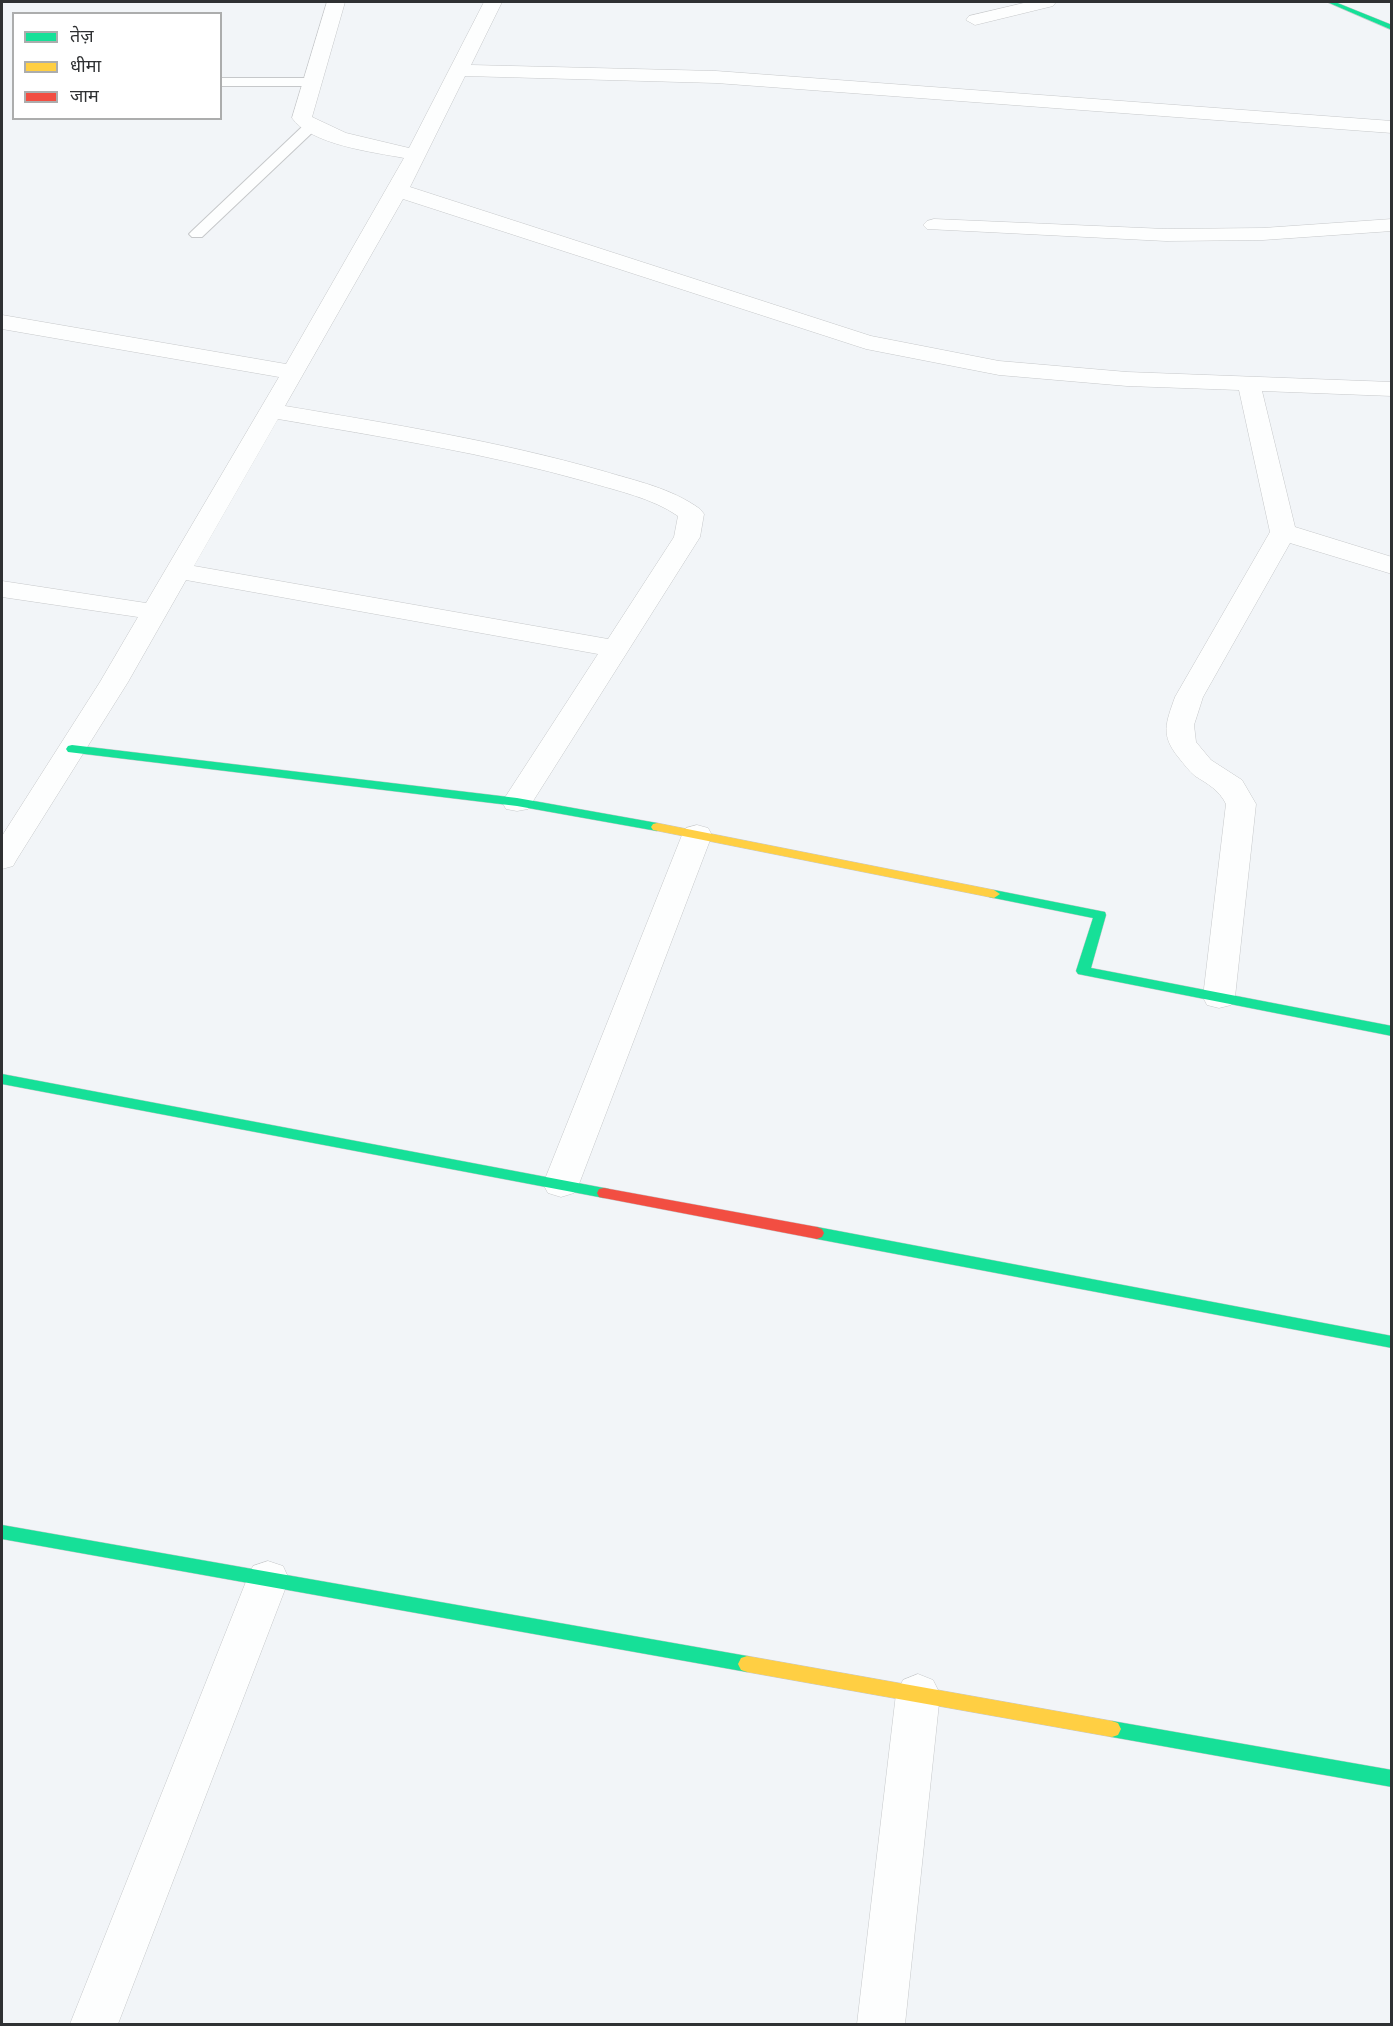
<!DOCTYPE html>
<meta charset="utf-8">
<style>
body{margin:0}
#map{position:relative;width:1393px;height:2026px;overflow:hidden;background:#f2f5f8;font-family:Arial,"Noto Sans Devanagari",sans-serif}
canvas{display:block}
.frame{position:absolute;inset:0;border:3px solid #2f3133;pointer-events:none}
.legend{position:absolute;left:12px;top:12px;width:210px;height:108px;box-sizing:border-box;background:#fff;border:2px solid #acadad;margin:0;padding:8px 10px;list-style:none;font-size:18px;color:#2f3133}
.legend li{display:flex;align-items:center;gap:12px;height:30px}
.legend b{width:30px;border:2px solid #acadad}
</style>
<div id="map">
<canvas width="1393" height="2026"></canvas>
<div class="frame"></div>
<ul class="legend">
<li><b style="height:8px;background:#16e098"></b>तेज़</li>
<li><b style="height:8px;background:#ffcf43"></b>धीमा</li>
<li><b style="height:8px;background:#f24e42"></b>जाम</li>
</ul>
</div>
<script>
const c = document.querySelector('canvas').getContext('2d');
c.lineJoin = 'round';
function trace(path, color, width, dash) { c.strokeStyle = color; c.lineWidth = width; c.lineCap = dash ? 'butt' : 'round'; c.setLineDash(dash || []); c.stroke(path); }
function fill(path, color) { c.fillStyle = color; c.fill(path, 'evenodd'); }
const lane = new Path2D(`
 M220 78H311L318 82 311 86H220Z
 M310 123 317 127 315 130 202 237H192L189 234 192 231 305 124Z`);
const street = new Path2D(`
 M327 2H345L312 117 346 133 409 148 484 2H502L471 65 716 71 1392 121V133L716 83 465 76 410 187 871 336 999 361 1127 372 1392 382V396L1262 391 1295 527 1392 557V574L1290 543 1203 697 1194 725 1196 742 1211 760 1242 780 1256 804 1235 997 1231 1005 1219 1008 1207 1005 1203 997 1226 804C1219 790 1208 784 1195 776 1189 771 1184 764 1179 758 1160 735 1166 723 1175 697L1270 532 1239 390 1127 386 999 375 866 349 403 199 285 406C392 424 498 441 603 471 636 481 671 488 700 509L704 514 700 537 528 809 517 811 506 809 502 802 598 654 186 580 128 682 17 859 13 866 2 869V836L100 682 138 617 2 597V581L146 603 279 377 2 329V315L286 364 404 158C373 152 311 145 292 118ZM278 419C382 437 486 453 588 482 618 491 652 498 678 516L674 537 608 639 194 566Z
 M1028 2H1056L1053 6 975 25 966 20 969 16Z
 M934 219 1166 229 1263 228 1392 219V231L1263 240 1166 241 927 229 923 225 927 221Z
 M697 825 708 828 712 835 579 1184 574 1193 561 1197 548 1193 543 1184 682 835 686 828Z
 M268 1561 283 1566 289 1579 118 2024H70L247 1579 253 1566Z
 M918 1674 933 1680 940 1694 905 2024H857L896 1694 903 1680Z`);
const fast = new Path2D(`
 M1327 2H1335L1392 25V30Z
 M72 745 517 798 657 823 663 827 657 831 517 806 68 752 66 749 68 746Z
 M994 890 1105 912 1106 915 1091 968 1392 1026V1036L1078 974 1076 971 1093 918 989 897 988 894 989 891Z
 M2 1074 604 1188 609 1189 611 1193 609 1197 604 1198 2 1084Z
 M817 1227 1392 1336V1348L817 1239 812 1237 810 1233 812 1229Z
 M2 1525 747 1656 753 1658 756 1664 753 1670 747 1672 2 1539Z
 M1112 1721 1392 1770V1787L1112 1737 1106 1735 1103 1729 1106 1723Z`);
const slow = new Path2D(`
 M657 823 994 890 1000 894 994 898 653 830 651 827 653 824Z
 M747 1656 1112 1721 1118 1723 1121 1729 1118 1735 1112 1737 747 1672 741 1670 738 1664 741 1658Z`);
const jam = new Path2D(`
 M604 1188 817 1227 822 1229 824 1233 822 1237 817 1239 604 1198 599 1197 597 1193 599 1189Z`);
trace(lane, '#c6c8ca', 2);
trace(street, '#c6c8ca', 1);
trace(fast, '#c6c8ca', 1);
trace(slow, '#c6c8ca', 1);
trace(jam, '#c6c8ca', 1);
fill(lane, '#fdfefe');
fill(street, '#fdfefe');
fill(fast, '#16e098');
fill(slow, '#ffcf43');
fill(jam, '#f24e42');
</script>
